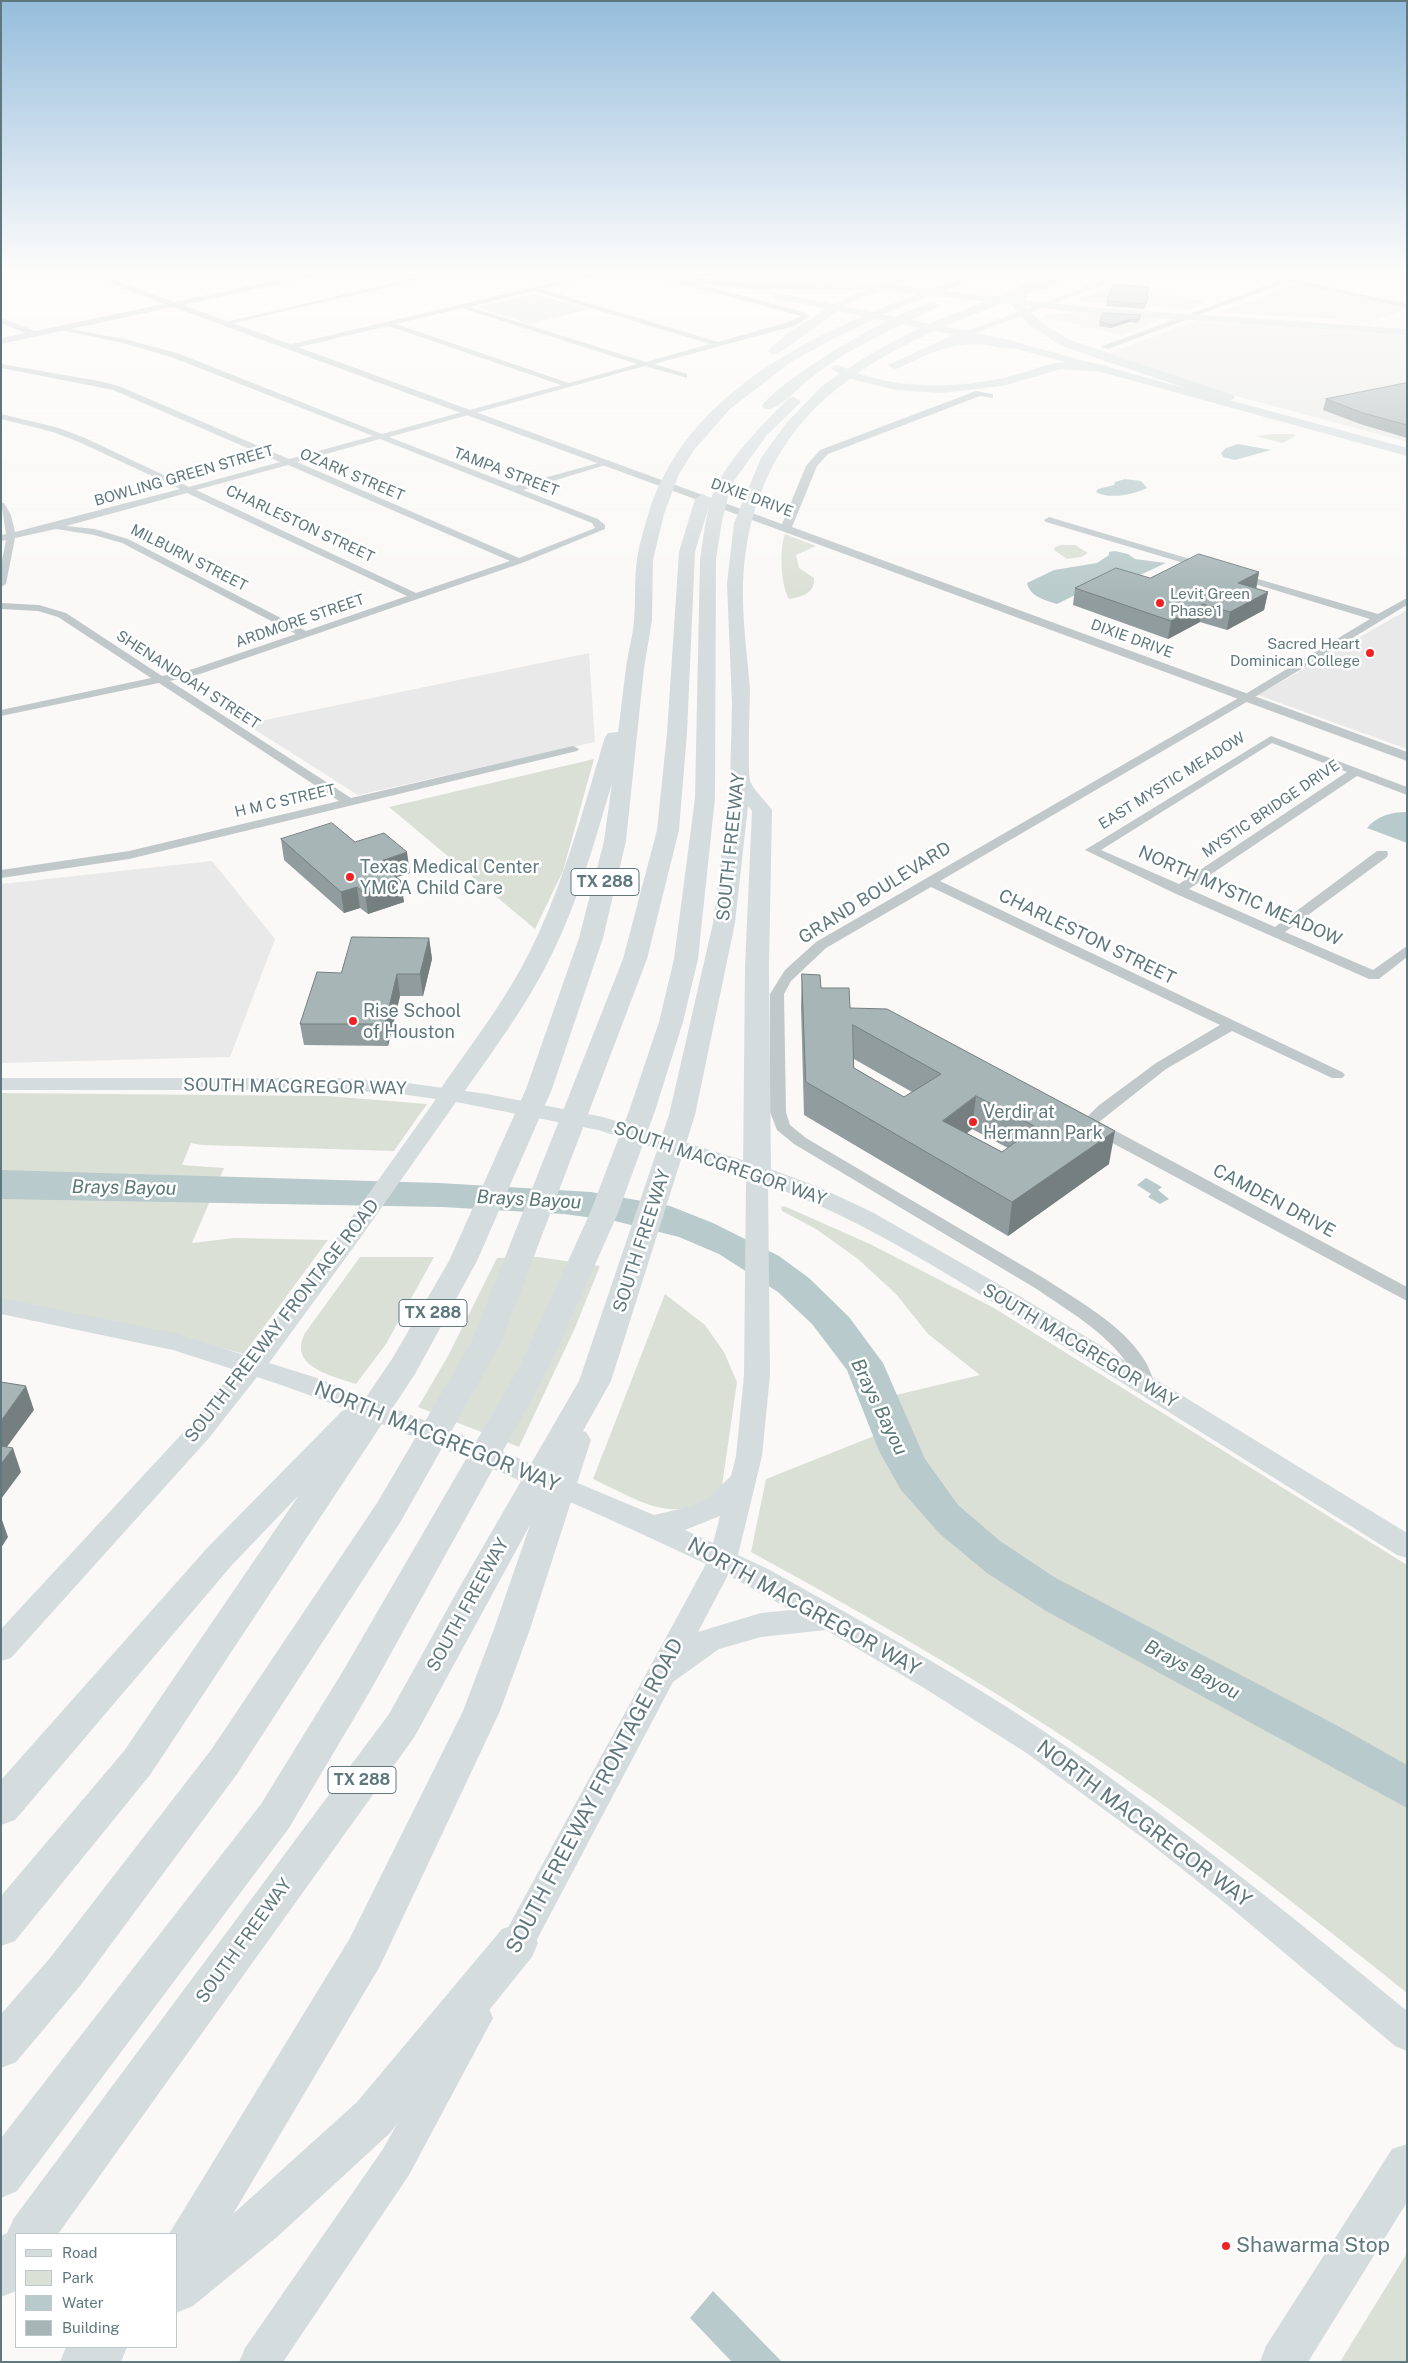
<!DOCTYPE html>
<style>
body{margin:0}
#map{position:relative;width:1408px;height:2363px;overflow:hidden;background:#faf9f7;font-family:"Public Sans",sans-serif}
canvas{display:block}
.frame{position:absolute;inset:0;border:2px solid #5e787e;pointer-events:none}
.legend{position:absolute;left:15px;top:2233px;width:162px;height:115px;box-sizing:border-box;background:#fff;border:1px solid #bfc9cb;margin:0;padding:6px 9px;list-style:none;font-size:15px;color:#5e787e}
.legend li{display:flex;align-items:center;gap:10px;height:25px}
.legend b{width:25px;border:1px solid #bfc9cb}
</style>
<div id="map">
<canvas width="1408" height="2363"></canvas>
<div class="frame"></div>
<ul class="legend">
<li><b style="height:6px;background:#d5dcdd"></b>Road</li>
<li><b style="height:14px;background:#dbe0d6"></b>Park</li>
<li><b style="height:14px;background:#b8cacb"></b>Water</li>
<li><b style="height:14px;background:#a7b5b7"></b>Building</li>
</ul>
</div>
<script>
const c = document.querySelector('canvas').getContext('2d');
c.lineJoin = 'round';
function fill(path, color) { c.fillStyle = color; c.fill(path, 'evenodd'); }
function trace(path, color, width, dash) { c.strokeStyle = color; c.lineWidth = width; c.lineCap = dash ? 'butt' : 'round'; c.setLineDash(dash || []); c.stroke(path); }
function drawText(font, color, halo, rows, align = 'center') {
  c.font = font + ' "Public Sans",sans-serif'; c.lineWidth = 5; c.setLineDash([]); c.textBaseline = 'middle'; c.strokeStyle = halo; c.fillStyle = color; for (const [text, x, y, turn = 0] of rows) {
    c.save(); c.translate(x, y); c.rotate((+turn || 0) * Math.PI / 180); c.textAlign = isNaN(turn) ? turn : align; if (halo) c.strokeText(text, 0, 0); c.fillText(text, 0, 0); c.restore();
  }
}
fill(new Path2D(`
 M1119 284 1205 302 1191 309 1085 302 1077 298Z
 M1296 284 1407 308V309L1371 322 1221 312Z
 M1082 312 1165 318 1121 335 1042 317 1052 314Z
 M1196 321 1407 335V442L1095 358Z
 M1407 610V749L1258 695Z
 M589 653 595 742 358 795 246 724Z
 M212 861 275 939 230 1057 1 1063V884Z`), '#e8e9e8');
fill(new Path2D(`
 M536 294 588 309 531 324 476 307Z
 M1273 434H1294V437L1282 443 1255 436Z
 M785 534 816 546 796 555 799 568 814 578C816 593 801 597 789 599 781 586 779 549 785 534Z
 M1061 545H1075L1088 553 1081 557 1067 559 1054 550 1055 547Z
 M594 759 563 871 535 929 389 807Z
 M1 1093 327 1096 427 1104 394 1151 202 1145 191 1143 182 1165 224 1168 192 1243 234 1238 328 1240 244 1354 187 1339 1 1299Z
 M784 1206 870 1244 994 1308 1407 1565V1993C1313 1918 1218 1842 1119 1774 1000 1692 877 1621 751 1552L766 1479 884 1432 875 1400 980 1375 928 1334 896 1294 858 1259 816 1229 782 1211 781 1207Z
 M360 1257H434L386 1344 356 1384C333 1376 287 1367 305 1333Z
 M538 1257 600 1266 575 1328 519 1447 418 1407 448 1356 497 1258Z
 M665 1294 705 1325 724 1352 737 1382 722 1486C680 1532 637 1499 593 1479Z
 M1407 2253V2362H1340Z`), '#dbe0d6');
fill(new Path2D(`
 M1238 444 1271 450 1235 460 1223 457 1221 453 1226 448Z
 M1125 479 1141 481 1147 488C1134 494 1110 500 1096 492L1098 489 1114 485 1115 482Z
 M1115 551 1128 554 1135 559 1166 563 1138 576 1110 578 1057 604C1045 600 1030 597 1027 583L1054 570 1097 563 1109 555V552Z
 M1407 812V843L1367 828C1377 816 1391 812 1407 812Z
 M1 1170 439 1183 591 1192 670 1206 713 1223 779 1256 809 1278 849 1317 883 1363 925 1459 958 1505 1000 1541 1054 1577 1338 1726 1407 1765V1808L1046 1611 987 1573 940 1534 901 1490 879 1451 847 1370 812 1324 778 1292 719 1254 679 1237 615 1221 564 1214 442 1207 1 1199Z
 M1146 1178 1162 1187 1158 1190 1169 1199 1160 1204 1148 1197 1151 1194 1137 1185Z
 M713 2291 782 2362H732L690 2318Z`), '#b8cacb');
fill(new Path2D(`
 M15 272H29L1 278V274Z
 M135 272H147L106 281 103 279Z
 M441 272H452L225 325 221 323Z
 M599 272H609L541 289 718 342 788 322 801 316 691 286 660 280V278L691 282 800 311 810 316 794 326 654 364 687 374V378L645 366 389 437 515 486 609 460V464L523 490 598 519 605 525V529L522 563 200 674 170 681 351 798 573 746 579 749 577 751 129 859 1 878V870L129 851 339 801 159 683 1 716V710L151 678 58 617 38 611 1 609V603L39 605 66 613 162 676 193 669 296 634 122 543 94 535 56 529 15 538 6 584 1 587V565L6 540 1 541V535L6 534 1 502 4 503 11 515 15 532 180 489 79 442 53 432 1 419V414L59 428 85 438 189 487 280 462 113 390 1 368V364L99 381 119 386 289 459 373 436 171 357 123 343 55 329 59 327 124 339 177 353 382 434 561 385 388 326 291 349H288V345ZM534 291 710 344 646 362 470 307ZM462 308 637 364 569 383 396 324ZM380 439 592 523 595 528 519 558 297 462ZM288 465 510 561 416 593 196 490ZM187 493 407 596 306 631 128 539 95 529 66 526Z
 M1287 278 1407 304V308L1285 281Z
 M1 318 38 332 39 334 32 336 1 323Z
 M1049 517 1210 565 1212 567 1204 569 1046 522 1044 520Z
 M1235 574H1241L1378 614 1407 598V605L1250 700 940 881 1342 1072 1345 1075 1342 1078H1332L1232 1031 1166 1069 1099 1122 1407 1287V1301L1090 1131 1083 1121 1098 1106 1156 1063 1220 1025 931 887 826 948 791 981 784 994 786 1112 790 1125 806 1138 1047 1280C1080 1302 1121 1324 1143 1358 1149 1366 1152 1377 1156 1386L1154 1391 1147 1393 1140 1391C1135 1382 1133 1371 1127 1363 1104 1331 1067 1310 1035 1288L794 1144 777 1130 770 1112V994L785 970 816 942 1242 696 1370 619 1235 578Z
 M1271 736 1407 787V795L1357 776 1189 889 1275 927 1377 851H1387L1388 854 1387 857 1285 932 1373 970 1407 946V957L1379 979H1369L1174 893 1085 850ZM1272 743 1347 772 1179 884 1101 850Z`), '#c0c8ca');
fill(new Path2D(`
 M82 272H93L174 302 315 272H329L325 274 183 305 782 524 806 466 820 450 976 391 993 394V398L980 396 828 454 817 466 792 527 1407 752V761L173 307 1 344V338L164 304Z
 M1303 272H1314L1108 349 1100 347Z
 M1385 272 1407 273V277Z`), '#c0c8ca');
fill(new Path2D(`
 M918 272H931L864 297 839 309 831 307 858 293Z
 M1125 272H1138L970 335 961 333Z
 M1 1078H334L393 1081 487 1094 603 1117 765 1167 821 1188 872 1212 1021 1297 1407 1533V1558L1397 1555C1284 1484 1170 1413 1057 1342 966 1286 869 1221 768 1185L770 1375 762 1456 738 1555 768 1569C862 1622 958 1673 1048 1734 1173 1819 1290 1915 1407 2011V2051L1395 2046 1230 1907 1143 1838 1025 1752 924 1688 826 1630 761 1637 719 1649 673 1682 523 1966 511 1971 499 1966 494 1955 499 1944 706 1564C614 1520 519 1479 424 1441 369 1419 314 1395 257 1377L209 1438 11 1658 1 1661V1629L191 1424 235 1370 173 1350 1 1314V1298L175 1333 247 1356 342 1231 436 1099 393 1093 334 1090H1ZM456 1102 598 1130 746 1177 744 1375 736 1456 731 1476 711 1495 692 1506 654 1515 482 1443 317 1378 269 1363 358 1241ZM720 1516 713 1543 685 1530ZM728 1575 791 1610 761 1613 698 1632Z
 M476 2001 488 2006 493 2018 409 2175 283 2362H239L245 2348 383 2149 464 2006Z`), '#d5dcdd');
fill(new Path2D(`
 M593 272H630L756 283 882 284 1087 307 1407 329V335L1087 313 882 290 756 289 598 275Z
 M778 293 1000 338 1407 448V456L999 344 774 298V294Z
 M1407 2144V2202L1308 2362H1260L1266 2346 1392 2149Z`), '#d5dcdd');
fill(new Path2D(`
 M979 272H995L900 307 835 338 791 362 730 409 694 450 679 474 664 514 653 560 652 620 644 668 626 841 603 938 552 1089 477 1261 415 1374 150 1775 15 1941 1 1946V1896L124 1751 299 1495 232 1565 15 1820 1 1825V1780L208 1547 342 1411 353 1407 358 1409 392 1359 449 1261 526 1089 579 938 604 841 612 783C594 844 577 906 548 962 523 1011 490 1055 459 1099L450 1102 441 1099 437 1094C467 1050 500 1008 525 961 562 891 582 813 605 737L608 733 618 732C621 711 623 689 626 668 628 652 633 636 634 620 636 600 634 579 637 559 639 545 644 529 648 515 690 374 854 316 979 272Z
 M1071 272H1087L1027 295 1023 304 1043 324 1070 340 1233 395 1235 398 1228 402 1223 401 1062 346 1029 325 1011 304 1013 300C959 319 905 341 858 373 902 389 957 388 1003 378 1048 368 1057 354 1108 366L1109 369 1108 372 1061 369 1003 386 941 393 896 390 850 379C781 427 746 500 743 583 742 618 747 654 750 689 750 704 747 776 751 783 756 793 766 801 772 810L769 966 771 1172 767 1178 757 1181 747 1178 743 1172 745 966 752 811 748 806 735 923 695 1115 611 1381 583 1431 586 1432 591 1440 530 1629 500 1711 380 1966 233 2214 357 2102 502 1929 517 1924 532 1929 538 1943 532 1957 389 2134 277 2237 193 2306 176 2313V2234H169L350 1938 463 1711 494 1629 530 1525 415 1736 58 2234H16V2291L1 2297V2236L7 2233 14 2218 389 1714 459 1588 579 1381 669 1115 713 923 730 783 732 705 727 583 734 523 761 458 787 422 822 386 839 374 832 369 833 366 838 365 848 369C898 334 955 312 1012 292 1019 290 1023 283 1031 281L1037 284Z
 M932 302 938 306 936 308C892 329 846 350 808 380 797 389 778 412 764 409L762 406C785 375 895 312 932 302Z
 M836 303 840 305V309L778 354H770L768 351 770 348 791 331Z
 M966 329 972 333 966 337C978 336 1015 337 1022 345 1014 354 989 344 977 344 946 344 926 355 899 368L894 369 888 365Z
 M794 397 801 401 799 404 767 435 731 485 722 521 716 559 715 798 698 959 683 1022 655 1111 618 1213 550 1366 369 1693 289 1828 17 2191 1 2198V2138L261 1804 343 1671 520 1366 590 1213 629 1111 659 1022 674 959 695 798 700 559C704 535 706 505 717 484 735 451 763 424 789 398Z
 M703 494 711 499 695 552 687 733 679 830 647 959 501 1343 401 1521 237 1774 80 1986 16 2062 1 2068V2014L50 1958 211 1750 377 1503 471 1343 623 959 657 830 667 733 679 552 695 499Z
 M66 2347H127L121 2362H60Z`), '#d5dcdd');
fill(new Path2D(`
 M1148 292 1147 296H1148L1147 301 1144 309 1106 306 1107 301Z
 M1141 315 1138 323 1129 322 1110 328 1099 326 1100 322Z
 M1407 383V438L1360 424 1323 410 1326 399Z
 M1259 572 1256 589 1268 592 1264 610 1227 630 1200 622 1168 639 1073 605 1075 588 1150 578Z
 M281 839 355 842 410 873 396 877 404 902 368 914 360 908 344 913 284 860Z
 M429 938 432 959 423 996H400L388 1046 304 1045 300 1024Z
 M802 974 850 1008 1109 1164 1008 1236 804 1115 801 1006ZM854 1059 912 1092 904 1097 854 1068ZM972 1129 1008 1148 1002 1152 967 1133Z`), '#909c9d');
fill(new Path2D(`
 M1148 296 1147 301 1144 309 1145 304Z
 M1130 319 1129 322 1110 328 1111 325Z
 M1259 572 1256 589 1238 583Z
 M1268 592 1264 610 1227 630 1230 612Z
 M1203 604 1200 622 1168 639 1171 621Z
 M407 852 410 873 381 882 378 862Z
 M401 881 404 902 368 914 365 894Z
 M357 887 360 908 344 913 341 892Z
 M429 938 432 959 423 996 420 974Z
 M397 974 400 996 388 1046 385 1024Z
 M976 1096 972 1129 940 1154 943 1121Z
 M1115 1131 1109 1164 1008 1236 1012 1202Z
 M26 1386 34 1410 1 1455V1421Z
 M13 1448 21 1472 1 1499V1464Z
 M1 1517 8 1537 1 1548Z`), '#757f80');
const building = new Path2D(`
 M1114 284 1149 287 1146 296H1148L1145 304 1107 301Z
 M1103 313 1141 315 1139 320 1130 319 1111 325 1100 322Z
 M1407 383V425L1363 413 1326 399Z
 M1199 554 1259 572 1238 583 1268 592 1230 612 1203 604 1171 621 1075 588 1116 568 1150 578Z
 M332 823 355 842 384 833 407 852 378 862 401 881 365 894 357 887 341 892 281 839Z
 M352 937 429 938 420 974H397L385 1024H300L317 972 341 973Z
 M802 974 820 975 821 988H849L850 1008 887 1009 1115 1131 1012 1202 806 1082ZM853 1025 941 1074 904 1097 854 1068ZM976 1096 1036 1127 1002 1152 943 1121Z
 M1 1382 26 1386 1 1421Z
 M1 1446 13 1448 1 1464Z`);
fill(building, '#a7b5b7');
trace(building, '#757f80', 1);
const sky = c.createLinearGradient(0, 0, 0, 603);
sky.addColorStop(0, '#95bddc');
sky.addColorStop(0.45, '#fdfcfb');
sky.addColorStop(1, '#fdfcfb00');
c.fillStyle = sky;
c.fillRect(0, 0, 1408, 603);
for (const [x, y, r, color] of [
 [1160,603,5,"#ef2325"],
 [1370,653,5,"#ef2325"],
 [350,877,5,"#ef2325"],
 [353,1021,5,"#ef2325"],
 [973,1122,5,"#ef2325"],
 [1226,2246,5,"#ef2325"]
]) { const dot = new Path2D(); dot.arc(x, y, r, 0, 2 * Math.PI); c.fillStyle = color; c.fill(dot); trace(dot, '#fff', 2); }
drawText('15px', '#5e787e', '#fff', [
 ["TAMPA STREET",506,472,21],
 ["OZARK STREET",352,475,23],
 ["BOWLING GREEN STREET",184,476,-16],
 ["DIXIE DRIVE",752,498,20],
 ["CHARLESTON STREET",300,524,25],
 ["MILBURN STREET",189,558,27],
 ["ARDMORE STREET",300,621,-19],
 ["DIXIE DRIVE",1132,639,20],
 ["SHENANDOAH STREET",188,680,33],
 ["EAST MYSTIC MEADOW",1172,781,-32],
 ["H M C STREET",285,801,-13],
 ["MYSTIC BRIDGE DRIVE",1271,809,-34]
]);
drawText('15px', '#5e787e', '#fff', [
 ["Levit Green",1170,594],
 ["Phase 1",1170,611],
 ["Sacred Heart",1360,644,"right"],
 ["Dominican College",1360,661,"right"]
], 'left');
for (const [x, y, w] of [
 [605,882,68],
 [433,1313,68],
 [362,1780,68]
]) { const box = new Path2D(); box.roundRect(x - w / 2, y - 13.5, w, 27, 4); c.fillStyle = '#fff'; c.fill(box); trace(box, '#5e787e', 1); }
drawText('bold 16px', '#5e787e', null, [
 ["TX 288",605,882],
 ["TX 288",433,1313],
 ["TX 288",362,1780]
]);
drawText('18px', '#5e787e', '#fff', [
 ["SOUTH FREEWAY",731,847,-84],
 ["GRAND BOULEVARD",875,893,-32],
 ["NORTH MYSTIC MEADOW",1240,896,24],
 ["CHARLESTON STREET",1087,937,26],
 ["SOUTH MACGREGOR WAY",295,1087,1],
 ["SOUTH MACGREGOR WAY",720,1164,19],
 ["CAMDEN DRIVE",1274,1201,28],
 ["SOUTH FREEWAY",642,1241,-72],
 ["SOUTH FREEWAY FRONTAGE ROAD",282,1321,-52],
 ["SOUTH MACGREGOR WAY",1080,1346,31],
 ["SOUTH FREEWAY",468,1605,-61],
 ["SOUTH FREEWAY",244,1941,-54]
]);
drawText('18px', '#5e787e', '#fff', [
 ["Texas Medical Center",360,867],
 ["YMCA Child Care",360,888],
 ["Rise School",363,1011],
 ["of Houston",363,1032],
 ["Verdir at",983,1112],
 ["Hermann Park",983,1133]
], 'left');
drawText('italic 19px', '#587676', '#fff', [
 ["Brays Bayou",124,1188,1],
 ["Brays Bayou",529,1200,3],
 ["Brays Bayou",879,1407,64],
 ["Brays Bayou",1192,1670,28]
]);
drawText('21px', '#5e787e', '#fff', [
 ["NORTH MACGREGOR WAY",437,1437,22],
 ["NORTH MACGREGOR WAY",804,1607,29],
 ["SOUTH FREEWAY FRONTAGE ROAD",595,1796,-62],
 ["NORTH MACGREGOR WAY",1144,1824,37]
]);
drawText('21px', '#5e787e', '#fff', [
 ["Shawarma Stop",1236,2246]
], 'left');
</script>
